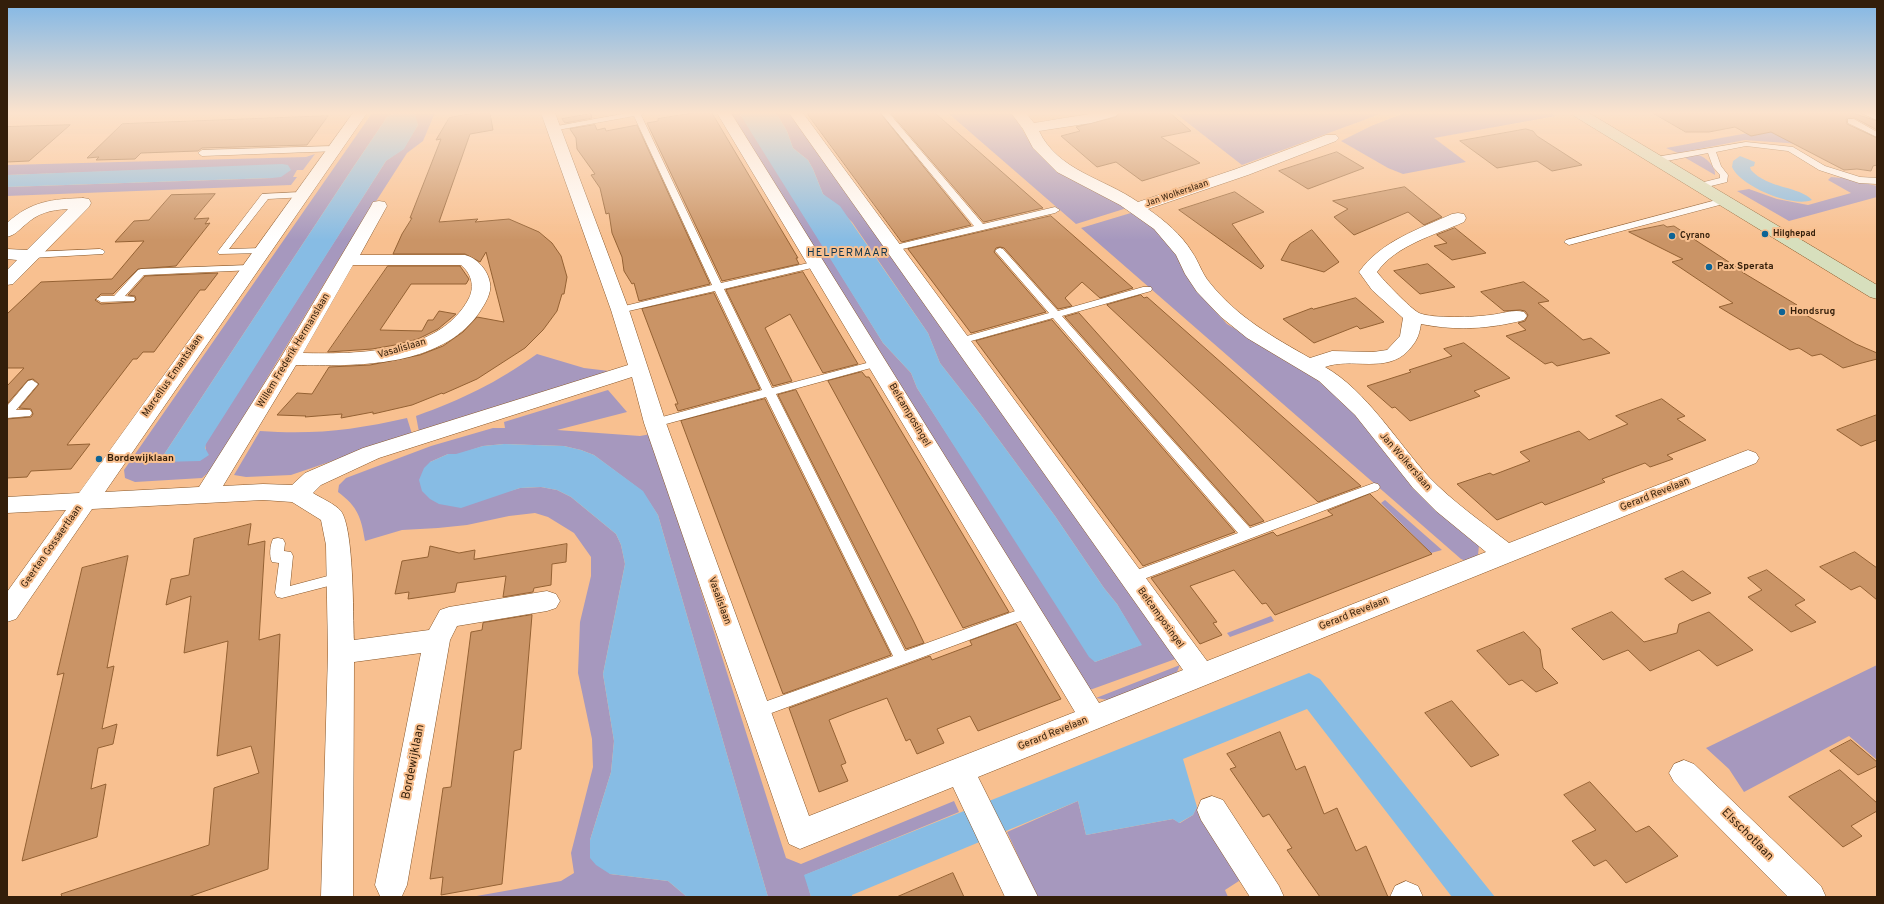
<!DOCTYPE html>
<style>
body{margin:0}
#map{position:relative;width:1884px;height:904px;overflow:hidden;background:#f8c090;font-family:Overpass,sans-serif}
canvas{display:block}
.frame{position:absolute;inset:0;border:8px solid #331e0a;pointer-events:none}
</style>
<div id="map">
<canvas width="1884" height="904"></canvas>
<div class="frame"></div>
</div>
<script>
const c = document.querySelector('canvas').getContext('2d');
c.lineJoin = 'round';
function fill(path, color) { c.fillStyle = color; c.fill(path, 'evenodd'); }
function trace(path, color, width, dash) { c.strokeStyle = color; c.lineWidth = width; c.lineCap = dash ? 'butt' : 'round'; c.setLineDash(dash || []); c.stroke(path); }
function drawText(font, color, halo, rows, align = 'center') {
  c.font = font + ' Overpass,sans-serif'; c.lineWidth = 4; c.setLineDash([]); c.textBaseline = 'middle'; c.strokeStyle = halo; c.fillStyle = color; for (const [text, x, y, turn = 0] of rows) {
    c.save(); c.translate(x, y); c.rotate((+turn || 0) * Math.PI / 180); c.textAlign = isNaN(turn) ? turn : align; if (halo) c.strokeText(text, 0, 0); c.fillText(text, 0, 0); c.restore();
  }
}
fill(new Path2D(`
 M372 113H435L423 141 407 153 341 256 212 469 202 478 135 482 125 478 124 470ZM393 114H414L418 125 404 148 386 161 205 444 206 451 159 462 354 166 387 117Z
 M728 113H739L752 131 883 343 911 373 917 388 1095 662 1141 645 1117 604 1104 588 1055 516 980 414 940 363 928 333 852 222 823 194 813 169 808 160 793 148 787 131 776 113H791L1181 657 1087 691Z
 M948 113H1013L1029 141 1046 160 1127 208 1076 224Z
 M1175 113H1383L1242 165Z
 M1404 113H1551L1556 116 1434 138 1466 162 1403 174 1388 168 1341 141 1371 126Z
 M1724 113H1731L1800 144 1745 140 1678 153 1666 148 1759 131Z
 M315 154 303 170H297L293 177H297L291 185 7 196V187L272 178 288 165 7 175V165L306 157Z
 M1698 155C1706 157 1716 167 1715 175L1684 157Z
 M1831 177 1843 178 1877 186V197L1789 221 1737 191 1749 189 1777 199 1808 205 1851 193 1828 180Z
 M1134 212 1156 229 1169 243 1205 300 1227 324 1317 377 1340 398 1479 545 1478 555 1466 561 1461 559 1081 228Z
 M537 354 584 368 609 371 419 432 416 416C463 399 496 383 537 354Z
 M608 390 627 412 557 430 640 436 651 434 786 858 801 864 954 801 959 812 805 875 811 897H768L658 515 642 491 594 455 581 450 564 446 504 444 483 446 456 455 448 454 430 462 496 495 520 488 541 487 557 490 571 497 616 534 621 545 625 564 603 674 614 741 611 772 590 840 610 874 668 881 687 897H471L561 881 574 873 571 853 593 767 592 739 578 673 580 622 591 576V557L574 533 548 517 535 513 509 516 467 525 438 528 402 530 365 541C361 517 358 507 338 492L339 485 346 478 431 446 493 428H505L504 422Z
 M407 418 412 434 291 475 246 477 234 475 260 431C314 435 354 430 407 418Z
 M1385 500 1442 550 1431 553 1381 503Z
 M1271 616 1274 621 1230 637 1227 633Z
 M1180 665 1177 672 1108 700 1096 698Z
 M1877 665V760L1849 736 1744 792 1729 769 1706 748Z
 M1078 801 1086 835 1173 819 1180 823 1193 815 1197 807 1242 879 1225 890 1228 897H1037L1007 832Z`), '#a698be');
fill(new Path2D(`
 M739 113H776L787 131 793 148 808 160 813 169 823 194 840 206 928 333 940 363 980 414 1055 516 1104 588 1117 604 1142 645 1095 662 1089 657 917 388 911 373 883 343Z
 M393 114H415L418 125 404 149 386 161 206 444 205 448 209 455 200 461 159 462 354 166 387 117Z
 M1740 156 1755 162 1754 166 1750 167 1751 170C1768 189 1799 186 1812 200 1792 208 1740 186 1732 167L1733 161Z
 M282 164 288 165 291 170 281 177 272 178 7 187V175Z
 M504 444 564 446 581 450 594 455 643 491 658 515 768 897H687L668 881 610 874 596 865 590 858V840L611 772 614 741 603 674 625 564 621 545 616 534 571 497 557 490 541 487 520 488 461 508 439 504 430 499 422 491 419 480 424 468 430 462 448 454H456L483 446Z
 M1309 673 1320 679 1495 897H1452L1307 709 1183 759 1197 807 1193 815 1179 823 1173 819 1086 835 1078 801 852 895V897H811L804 875Z`), '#87bce4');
const building = new Path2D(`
 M475 113H490L493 130 470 134 439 222 478 219 475 222 509 219 539 232 552 243 561 256 567 277 564 294H562L557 311 543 330 525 348 477 379 443 394 442 393 412 405 373 414V412L341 418 342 414 305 417 306 416 277 415 297 393 312 394 329 367 370 365 420 355 443 346 463 332 477 317 504 322 486 252 480 262 465 254H393L402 234 412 218H410L441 139 436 140 449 118Z
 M693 113H712L798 258H796L799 264 722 281 647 123 658 121V119Z
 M807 113H880L971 225 902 242Z
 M891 113H935L1043 208 984 222Z
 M1119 113H1170L1191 131 1161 137 1200 163 1142 181 1116 162 1097 167 1061 136 1080 131 1076 127 1116 117Z
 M1653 113H1853L1877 121V130L1855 118 1846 119 1847 124 1877 138V165L1873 166 1871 171 1857 169 1844 170 1771 132 1751 136 1735 127 1709 132H1686Z
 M591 114 592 118 565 123 562 119Z
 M328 116 307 145 202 148 198 151 141 153 135 159 96 160 99 157 87 158 122 124Z
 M70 125 29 161 7 162V127Z
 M595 125 597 130 605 128 606 131 637 125 710 284 639 301 634 283 632 284 624 271 622 257 612 233 609 213 606 214 600 188 591 175 595 174 577 149 576 138 570 129Z
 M1526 129 1533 131 1537 136 1582 165 1552 171 1537 161 1497 168 1460 141Z
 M1337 152 1364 168 1308 189 1279 171Z
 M1405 187 1442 217 1424 225 1408 212 1354 235 1334 217 1348 209 1333 201Z
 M1235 192 1264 212 1232 224 1264 266 1261 269 1179 210Z
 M215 194 194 219 209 218 205 224 210 223 176 266 138 269 113 294H101L95 300 101 304 134 302 136 300 135 296 128 295 145 276 218 273 205 290H200L154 352H143L137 359H133L67 445 90 444 71 469 31 471 27 477 7 478V419L31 417 33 414 31 409 19 408 39 384 33 379 28 380 7 404V386L24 368H7V314L41 282 112 279 144 241 115 242 134 221 149 220 171 195Z
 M1051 216 1133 288 1100 298 1082 282 1065 298 1072 306 1058 309 1004 248 1000 247 996 248 994 252 1046 312 971 333 908 249Z
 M1664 225 1667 227 1674 226 1744 272H1742L1797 305 1792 307 1856 344 1877 353V359L1843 368 1821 354 1812 356 1799 348 1790 350 1719 307 1733 303 1672 262 1683 259 1629 232Z
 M1455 228 1476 245 1486 253 1452 260 1434 246 1447 243 1437 235Z
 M1312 230 1339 262 1324 272 1281 260 1290 244Z
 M1428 264 1455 287 1420 294 1394 271Z
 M388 266H460L469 279 466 284H411L380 330 422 331 428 320H433L439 311 456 314 438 329 418 339 395 345 372 349 328 352Z
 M803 272 858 364 823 373 790 314 765 328 792 381 773 386 726 290Z
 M1524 282 1549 301 1538 303 1583 340 1591 338 1610 353 1557 366 1552 362 1545 364 1506 336 1526 330 1518 323 1525 321 1528 315 1525 311 1520 310 1504 311 1481 292Z
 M714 293 760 389 678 411 675 404H678L642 309Z
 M1141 295 1144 298 1147 297 1361 486 1318 502 1107 305Z
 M1356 298 1384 322 1360 329 1357 326 1314 343 1283 319 1312 308 1313 309Z
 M1079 313 1179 425 1264 521 1250 526 1065 317Z
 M1052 320 1235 532 1143 566 976 341Z
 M1464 343 1510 378 1474 391 1480 396 1410 421 1395 407 1392 408 1367 386 1411 372 1409 370 1452 356 1444 349Z
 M862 372 866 377H869L1009 612 963 628 828 381Z
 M796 390 913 620 924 643 906 649 778 395Z
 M765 399 891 655 783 694 681 421Z
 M1662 399 1685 416 1677 419 1706 440 1667 455 1673 459 1650 467 1645 463 1602 479 1605 482 1545 505 1542 502 1497 520 1457 484 1490 473 1493 475 1530 461 1520 452 1579 431 1589 440 1628 424 1616 416Z
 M1877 415V440L1861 446 1837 430Z
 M1370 494 1432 554 1275 615 1266 603 1262 604 1234 570 1190 586 1217 622 1213 623 1222 635 1200 644 1151 578 1273 532 1277 536 1333 515 1328 511Z
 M251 524 248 545 265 541 259 640 280 634 268 869 188 897H62L61 894 209 845 214 788 259 773 251 746 217 756 228 641 184 653 191 596 166 605 171 579 189 575 194 539Z
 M567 544 566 562 552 564 551 585 534 588 533 592 503 597 506 576 457 583 455 592 408 599 409 592 395 594 402 561 428 557 430 546 459 553 475 550 474 559Z
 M1855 552 1877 568V600L1860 586 1851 590 1820 567Z
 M128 556 107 668 114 666 102 729 117 724 113 744 98 748 91 789 106 784 97 837 22 861 64 673 57 675 82 568Z
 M1767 570 1805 600 1795 605 1816 622 1791 632 1748 597 1762 590 1748 578Z
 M1683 571 1711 593 1692 601 1665 579Z
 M1612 612 1644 642 1677 633 1679 624 1709 612 1753 650 1717 666 1699 650 1650 671 1628 650 1603 660 1572 629Z
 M532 615 521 749 514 751 502 884 441 895 443 877 430 879 443 788 451 787 471 632 482 630 483 623Z
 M1016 624 1061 699 978 731 970 716 937 729 944 743 917 754 910 739 906 741 887 698 849 712 829 720 846 763 841 765 848 781 819 792 789 708 930 656 932 660 972 645 970 641Z
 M1524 632 1540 649 1543 668 1558 683 1536 692 1522 680 1509 685 1477 651Z
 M1452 701 1499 755 1471 767 1425 713Z
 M1280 732 1296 770 1305 766 1324 814 1337 808 1356 851 1366 846 1388 897H1320L1287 850 1292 848 1269 814 1263 817 1230 769 1236 767 1227 754Z
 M1851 740 1877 762V766L1858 775 1830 751Z
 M1840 770 1877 803V811L1851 826 1862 836 1843 847 1789 797Z
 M1590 782 1636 832 1649 826 1678 856 1626 883 1606 860 1594 866 1572 841 1596 830 1564 795Z
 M953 873 964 897H897Z`);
fill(building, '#ca9466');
trace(building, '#946133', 1);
const service = new Path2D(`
 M627 113H644L641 115 721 283 817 261 822 264 820 266 724 289 772 388 878 360 883 363 882 365 776 394 905 651 1029 606 1034 608 1036 612 1034 616 758 718 753 716 750 711 753 706 893 656 766 397 655 427 649 423 651 420 762 390 715 291 620 313 615 310 616 308 712 285 634 116 552 131 548 129 552 127Z
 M881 113H889L983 224 1055 207 1060 210 1055 213 894 251 891 250 889 248 891 246 974 226Z
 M1861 113H1872L1877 115V120Z
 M1848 119H1854L1877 132V137L1848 123Z
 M1746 142 1793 147 1825 166 1860 177 1877 178V184L1859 183 1819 170 1788 151 1746 146 1716 152 1721 166 1728 175 1727 182 1699 189 1695 186 1696 184 1720 178V175L1713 167 1708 153 1656 163 1652 160 1656 157Z
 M335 146 339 149 338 151 202 156 198 153 202 150Z
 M302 192 306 195 305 197 268 199 229 249 262 248 267 251 265 253 219 254 217 252 219 250 262 194Z
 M1724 198 1727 199V203L1569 245 1564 242 1566 240Z
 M1000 248 1003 249 1058 311 1143 287H1151L1152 289 1151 291 1062 316 1250 528 1374 483 1378 484 1380 487 1378 490 1136 582 1131 583 1126 582 1124 578 1126 574 1238 533 1053 318 964 343H956L955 341 956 339 1049 313 997 253 995 251 997 249Z
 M100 249 103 250 105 252 103 254 31 258 26 255 31 252Z
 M250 265 253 266 255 268 253 270 144 275 125 296 134 297 135 299 134 301 101 302 96 299 101 296H114L138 270 141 269Z
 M32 380 38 384 16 410H30L32 413 30 416 7 418V406L28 381Z
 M278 538 283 539 285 543 284 551 291 552 293 556 290 586 339 573 344 574 346 578 344 582 282 598 277 597 275 593 279 563 272 562C269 556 270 545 273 539Z`);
const minor = new Path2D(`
 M353 113H367L105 492 199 487 280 359 371 206 373 202 379 201 385 202 387 206 360 255H465C477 258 488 270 490 283 492 293 485 304 479 313 440 368 356 366 296 365L223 486 263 484 292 485 305 473 363 448 628 365 611 310 541 113H555L629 310 666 423 809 816 1075 712 717 113H731L1099 703 1183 670 789 113H803L1207 661 1486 552 1436 511 1413 488 1355 415 1319 381 1247 338 1221 317 1197 292 1185 274 1176 255 1154 229 1120 205 1057 172 1033 148 1023 129 1011 113H1026L1034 123 1095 113H1118L1116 116 1091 123 1039 131C1058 171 1104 178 1138 202L1236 169 1326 135H1336L1339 138 1336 141 1248 175 1148 209C1165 221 1181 234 1192 252 1199 262 1202 274 1210 283 1237 317 1273 337 1310 358L1332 351 1373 352 1387 350 1400 336 1403 318 1372 290 1359 272C1381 241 1419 229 1452 214L1458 213 1464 214 1466 218 1464 222C1435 235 1396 245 1377 272 1384 281 1410 308 1419 313 1434 319 1474 317 1490 315 1501 314 1513 309 1524 312L1527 316 1524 320C1490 329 1456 331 1421 324 1419 337 1416 342 1408 351 1386 374 1351 357 1325 367 1366 390 1397 442 1429 477 1453 502 1482 522 1509 543L1740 453 1748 450 1756 453 1759 458 1756 463 978 777 1038 897H1005L953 787 800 849 789 844 644 423 632 377 379 458 321 485 313 493C321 498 335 504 341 511 354 529 353 615 354 640L429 630 440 610 449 607 547 591 556 594 560 601 556 608 547 611 457 626 450 640 407 885 402 896 400 897 380 896 375 885 421 653 354 662 353 897H321L328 653 326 545 321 520 292 502 263 500 92 509 16 619 7 622V592L66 510 7 513V497L79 493ZM353 265H461C471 273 475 286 469 298 440 354 358 354 303 353Z
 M83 198 89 199 91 203 89 207 13 284 7 285V270L17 260 7 259V249L27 250 68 209C50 210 38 213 25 225 19 230 15 235 7 237V223C31 201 52 199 83 198Z
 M1684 760 1694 764 1821 886 1826 897H1788L1674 782 1669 773 1674 764Z
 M1212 796 1223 800 1279 886 1284 897H1250L1201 820 1197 810 1201 800Z
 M1406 881 1418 886 1423 897H1390L1395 886Z`);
const secondary = new Path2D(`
 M1572 113H1589L1877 285V299L1870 297 1574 116Z`);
trace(service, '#875527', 1);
trace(minor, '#875527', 1);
trace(secondary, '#875527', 1);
fill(service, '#fff');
fill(minor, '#fff');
fill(secondary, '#d7dfbd');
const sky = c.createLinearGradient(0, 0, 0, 240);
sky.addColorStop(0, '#81b7e6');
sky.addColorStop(0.47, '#fce3cd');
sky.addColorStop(1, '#fce3cd00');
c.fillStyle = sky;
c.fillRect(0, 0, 1884, 240);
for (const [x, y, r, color] of [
 [1765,234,4,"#0e6495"],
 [1672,236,4,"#0e6495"],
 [1709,267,4,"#0e6495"],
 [1782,312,4,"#0e6495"],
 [99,459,4,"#0e6495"]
]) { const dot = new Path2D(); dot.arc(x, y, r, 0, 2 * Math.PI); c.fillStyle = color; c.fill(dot); trace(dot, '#f8c090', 1.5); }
drawText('9px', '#331e0a', '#f8c090', [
 ["Jan Wolkerslaan",1177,194,-19]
]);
drawText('bold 9px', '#331e0a', '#f8c090', [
 ["Hilghepad",1773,234],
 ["Cyrano",1680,236]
], 'left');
drawText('bold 10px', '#331e0a', '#f8c090', [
 ["Pax Sperata",1717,267],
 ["Hondsrug",1790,312],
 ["Bordewijklaan",107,459]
], 'left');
drawText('10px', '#331e0a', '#f8c090', [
 ["Vasalislaan",402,349,-16],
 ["Willem Frederik Hermanslaan",294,351,-59],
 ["Marcellus Emantslaan",173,376,-55],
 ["Belcamposingel",909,415,59],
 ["Jan Wolkerslaan",1405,462,49],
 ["Gerard Revelaan",1655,495,-22],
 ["Geerten Gossaertlaan",52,547,-55],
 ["Vasalislaan",719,601,70],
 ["Gerard Revelaan",1354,614,-22],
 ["Belcamposingel",1160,618,54],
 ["Gerard Revelaan",1053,734,-22]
]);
c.letterSpacing = '1px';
drawText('11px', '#10354d', '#f8c090', [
 ["HELPERMAAR",848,254]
]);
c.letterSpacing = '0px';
drawText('12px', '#331e0a', '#f8c090', [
 ["Bordewijklaan",414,762,-79],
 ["Elsschotlaan",1747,835,45]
]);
</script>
